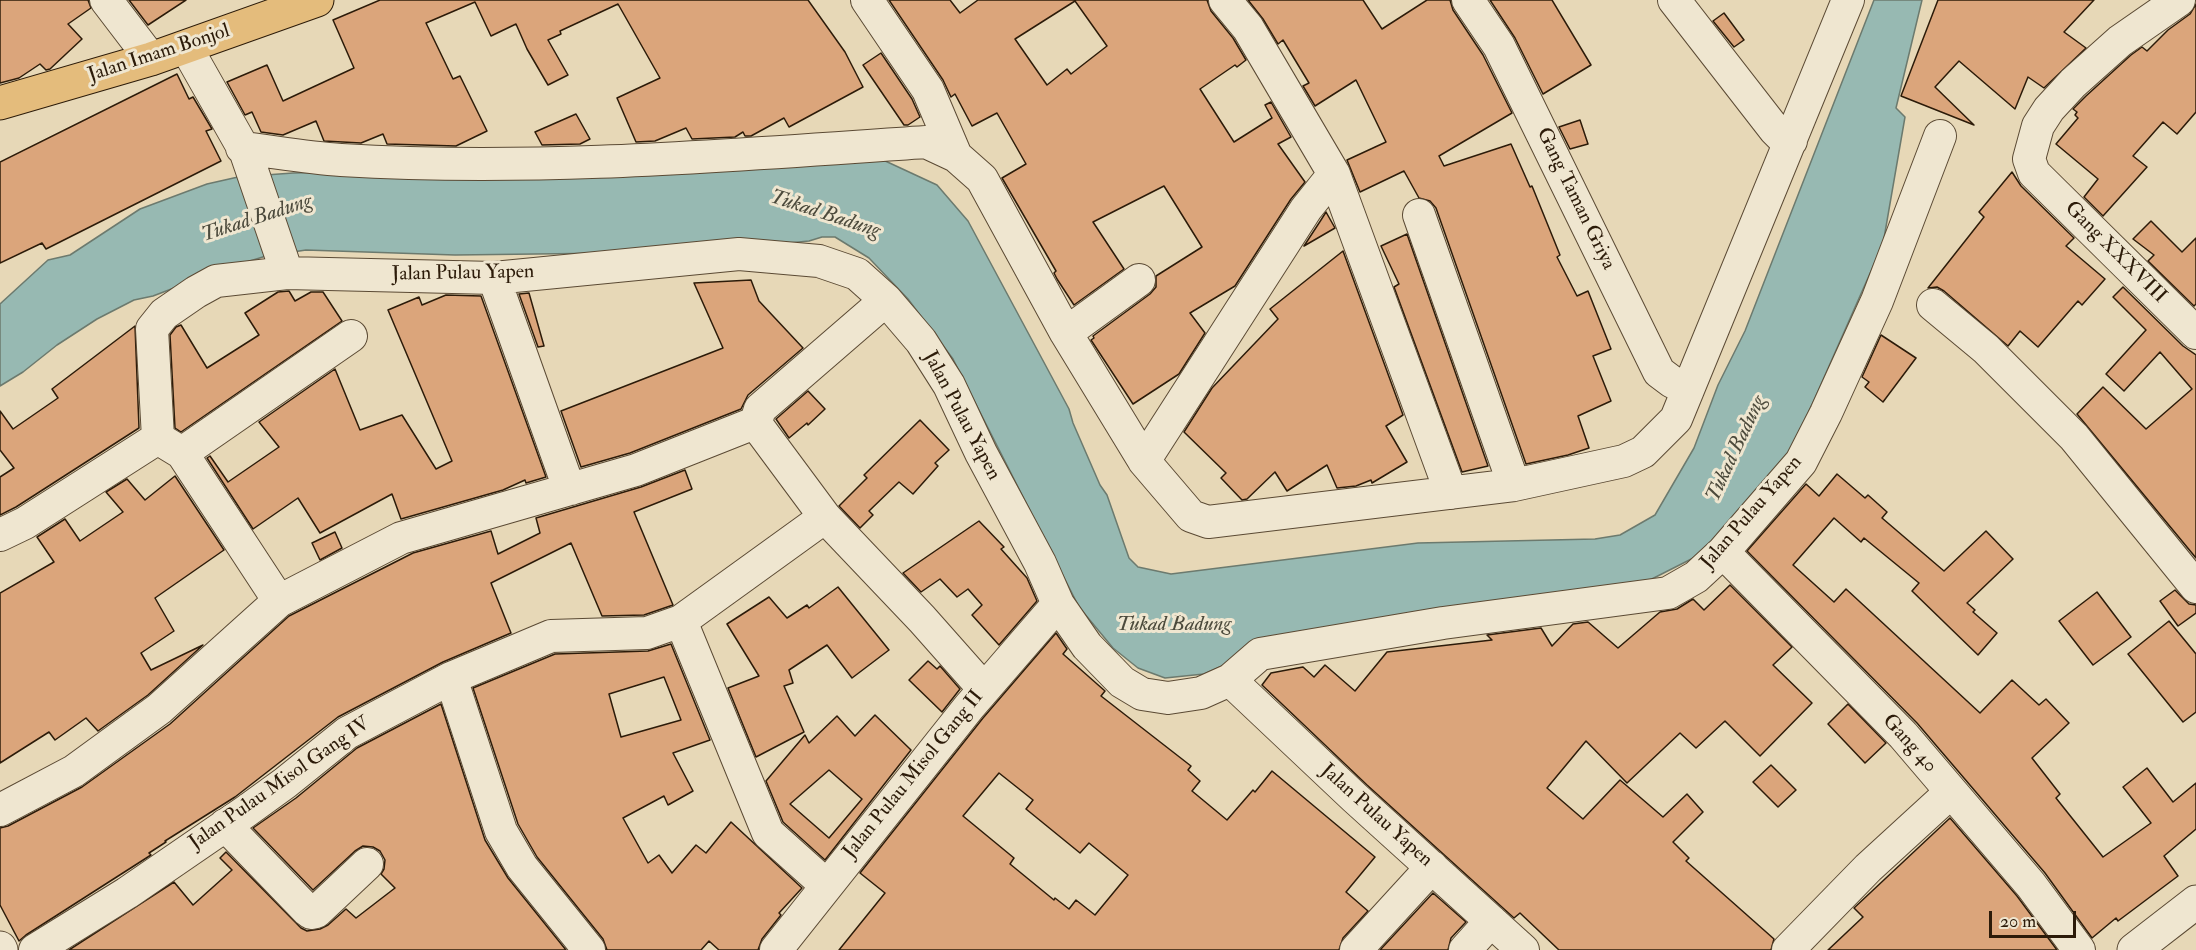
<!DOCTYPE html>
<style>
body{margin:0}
#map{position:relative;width:2196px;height:950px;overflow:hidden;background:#e7d8b7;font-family:"IM FELL Double Pica",serif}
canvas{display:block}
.scale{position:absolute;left:1989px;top:911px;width:87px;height:27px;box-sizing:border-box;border:3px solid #2c1b09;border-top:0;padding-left:8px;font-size:18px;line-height:21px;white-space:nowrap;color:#2c1b09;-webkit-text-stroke:4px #efe6d0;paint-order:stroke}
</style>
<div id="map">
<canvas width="2196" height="950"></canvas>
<div class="scale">20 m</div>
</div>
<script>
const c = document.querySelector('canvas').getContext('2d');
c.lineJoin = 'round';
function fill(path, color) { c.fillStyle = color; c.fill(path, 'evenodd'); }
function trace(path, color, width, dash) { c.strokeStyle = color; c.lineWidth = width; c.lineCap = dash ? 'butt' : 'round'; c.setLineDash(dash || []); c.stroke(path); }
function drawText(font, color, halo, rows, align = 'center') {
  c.font = font + ' "IM FELL Double Pica",serif'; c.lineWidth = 6; c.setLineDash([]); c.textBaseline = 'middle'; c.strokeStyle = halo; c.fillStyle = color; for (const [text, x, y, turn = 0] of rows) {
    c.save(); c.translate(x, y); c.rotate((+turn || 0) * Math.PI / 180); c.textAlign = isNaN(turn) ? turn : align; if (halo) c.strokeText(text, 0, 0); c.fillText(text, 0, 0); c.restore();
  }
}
const water = new Path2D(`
 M1874 0H1922L1896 108 1905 117 1883 244 1787 461 1721 544 1636 587 1272 644 1204 674 1165 678 1138 668 1113 648 1079 607 953 359 908 299 869 258 835 237H822L809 241 696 252 455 255 306 250 266 256 224 269 153 296 134 300 97 319 57 345 23 372 0 386V304L48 260 70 255 140 209 207 184 238 177 293 173 881 159 937 185 968 221 1069 409 1073 423 1100 485 1107 495 1129 558 1138 567 1171 574 1418 543 1595 539 1620 535 1655 515 1694 448 1718 385 1745 331Z`);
fill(water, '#97b9b2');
trace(water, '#6c7a6e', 1.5);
const building = new Path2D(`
 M0 0H88L91 8 68 24 82 39 50 69 46 70 40 64 19 78 0 83Z
 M129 0H186L148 25Z
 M380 0H808L845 52 863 87 789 127 784 118 751 136H745L743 132 735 137 692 139 686 128 655 141 636 142 617 98 660 78 618 4 560 31 561 34 548 40 568 75 548 85 527 49 516 24 491 36 475 2 426 23 453 79 460 76 487 131 456 146 387 144 383 134 361 143 324 141 316 121 283 135 261 132 252 112 245 115 227 82 267 65 283 101 354 68 333 20Z
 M889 0H950L960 13 978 0H1207L1211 11 1233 38 1246 60 1237 67 1235 65 1200 89 1234 142 1272 118 1265 105 1271 102 1291 137 1278 144 1305 182 1291 199 1235 286 1190 313 1205 333 1179 374 1133 404 1091 340 1094 338 1093 336 1150 294 1156 287V276L1202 247 1164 186 1093 222 1124 269 1074 305 1057 279 1054 273 1056 271 1002 178 1026 164 997 113 972 126 955 94 951 97 943 80ZM1075 1 1107 46 1071 74 1067 69 1047 85 1015 39Z
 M1248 0H1363L1382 29 1427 0H1450L1453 10 1483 55 1512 113 1439 156 1444 166 1511 144 1530 187 1532 186 1560 255 1557 257 1577 296 1588 291 1611 349 1593 356 1611 401 1578 416 1589 448 1568 455 1526 464 1436 208 1430 201 1419 198 1404 171 1360 192 1347 160 1386 142 1356 80 1315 106 1303 86 1309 83 1283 40 1278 44 1263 19Z
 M1490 0H1552L1591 65 1543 94 1515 38Z
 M1938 0H2094L2064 32 2086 48 2044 88 2028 77 2015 109 1959 61 1935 87 1974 125 1901 96Z
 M2196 4V112L2177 134 2163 122 2133 156 2147 167 2103 216 2084 197 2098 179 2056 144 2078 118 2075 115 2077 112 2073 109 2086 96 2131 55 2142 47 2147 51 2168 30 2190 14Z
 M1724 13 1744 40 1734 47 1713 21Z
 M881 53 912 99 920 117 908 125H904L863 65Z
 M177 74 189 99 193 97 212 129 206 131 221 161 46 249 42 243 0 263V162Z
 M576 114 590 139 580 144 542 145 535 132Z
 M1580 120 1588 144 1570 149 1559 127Z
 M2012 172 2021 186 2074 238 2066 246 2105 279 2082 305 2078 301 2038 347 2020 331 2008 346 1944 291 1937 287 1928 288 1984 217 1979 212Z
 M1326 212 1335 228 1304 246 1321 220Z
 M2151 221 2182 252 2196 238V304L2194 306 2148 261 2154 255 2133 239Z
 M1407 234 1488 466 1462 472 1394 287 1399 284 1381 246Z
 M1343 251 1403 415 1386 426 1407 462 1372 483 1371 480 1356 486 1337 488 1327 465 1287 491 1275 472 1247 499 1242 500 1221 478 1226 473 1184 432 1212 388 1278 319 1270 309Z
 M751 280 759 301 803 348 748 395 741 409 630 453 581 467 561 411 723 348 694 283Z
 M2123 287 2183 346 2196 355V558L2077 414 2103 387 2146 429 2192 389 2160 352 2124 391 2106 374 2146 330 2113 297Z
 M289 291 295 301 311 292H323L342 321 181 432 175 428 170 335 176 327 181 325 207 368 259 335 245 313 278 292Z
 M529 293 544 346 538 347 519 294Z
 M446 295 481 296 546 477 526 483 525 480 503 490 401 519 392 494 320 533 298 498 253 529 207 458 210 456 228 482 279 447 259 422 335 369 360 430 402 415 436 469 452 461 388 310 419 297 422 305Z
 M135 326 139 428 16 507 0 515V477L14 468 0 450V411L13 429 58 398 52 389Z
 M1881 335 1916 358 1883 402 1865 387 1869 382 1862 377Z
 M808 391 825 409 808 425 807 423 789 438 776 419Z
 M920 420 949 450 935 463 938 466 913 494 899 482 869 511 873 515 860 528 839 506 867 478 864 475Z
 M685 470 692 489 634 512 673 605 644 615 602 616 571 543 491 583 511 633 443 662 338 717 235 797 165 841 166 842 149 853 151 855 26 935 19 941 0 905V828L8 826 82 787 170 724 289 616 413 553 491 531 498 554 540 533 536 518 641 487Z
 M1837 474 1865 498 1868 495 1887 512 1882 518 1944 571 1986 531 2013 559 1967 603 1975 610 1973 612 1997 633 1978 655 1912 591 1919 583 1864 538 1861 542 1834 518 1793 565 1834 602 1846 589 1980 713 2012 680 2039 705 2046 699 2069 723 2032 758 2060 794 2056 798 2103 857 2151 823 2123 787 2147 768 2173 802 2196 783V829L2164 856 2178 876 2118 921 2116 918 2092 938 2045 873 1917 723 1747 551 1806 484 1819 496Z
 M175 476 224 550 155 598 174 631 141 653 151 670 203 645 148 695 98 731 86 718 55 740 49 732 0 763V593L54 562 37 537 65 519 80 541 123 512 106 492 127 479 145 500Z
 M979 521 1004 547 1001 549 1027 578 1037 601 999 645 972 615 982 605 968 589 957 597 940 579 921 592 903 573Z
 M335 532 342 548 320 560 312 543Z
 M1730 585 1792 647 1773 665 1812 703 1760 756 1725 721 1696 748 1680 733 1627 783 1586 741 1547 788 1583 819 1620 780 1663 817 1687 794 1703 812 1673 842 1689 858 1686 861 1774 939 1771 950H1559L1520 913 1514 918 1367 785 1262 685 1271 673 1303 667 1314 677 1325 665 1355 691 1387 652 1492 640 1487 635 1541 628 1552 646 1573 624 1588 622 1618 648 1660 612 1677 609 1693 599 1704 610Z
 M838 587 889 650 852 678 827 645 789 670 793 683 784 686 804 732 756 757 728 688 759 676 727 624 769 597 787 618 807 605 809 608Z
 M2175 590 2189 604 2196 605V613L2178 626 2160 601Z
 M2097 592 2131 637 2093 665 2059 621Z
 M2169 621 2196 654V712L2183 722 2128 654Z
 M1056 633 1067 649 1063 654 1105 691 1101 696 1191 766 1188 770 1200 781 1192 791 1227 820 1253 790 1255 792 1272 771 1375 857 1346 892 1368 911 1343 938 1339 950H839L885 893 860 873 983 718ZM999 773 1033 800 1026 809 1080 853 1089 843 1128 875 1095 915 1076 900 1069 909 1055 898 1054 900 1010 864 1014 858 963 816Z
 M671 644 710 740 673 753 693 791 668 805 664 796 623 818 648 863 659 855 672 873 696 845 706 853 731 822 802 888 779 913 781 915 762 939 758 950H719L709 941 701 950H607L603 939 537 857 518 824 473 688 555 654 648 651ZM664 677 681 720 621 737 609 694Z
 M928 661 937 669 940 666 960 689 942 712 909 680Z
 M441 704 485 840 508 878 566 950H69L174 882 193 905 232 870 220 858 226 852 301 928 307 931 320 929 328 925 346 909 356 918 395 888 381 874 384 869 385 860 380 851 373 847 363 846 355 851 313 890 253 828 296 798 357 748Z
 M1848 704 1886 743 1865 763 1828 724Z
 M875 715 911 750 825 860 783 822 766 781 805 735 809 743 837 716 855 736ZM829 770 862 799 829 838 790 804Z
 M1771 765 1796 790 1778 807 1753 782Z
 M1950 818 2017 896 2057 950H1828L1863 917 1854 908Z
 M1433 893 1466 922 1451 938 1448 950H1380Z`);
fill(building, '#dba57b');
trace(building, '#2c1b09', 1.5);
const minor = new Path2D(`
 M106 0 151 59
 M867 0 928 90 956 156
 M1225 0 1248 28 1334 174 1451 493
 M1468 0 1499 46 1659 372 1671 381 1688 390
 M1674 0 1775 130 1783 138 1791 141
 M2179 0 2120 41 2073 83 2049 109 2038 126 2029 159 2034 173 2196 333
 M186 47 246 153 287 273
 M242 148C275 152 308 158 341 160 536 172 732 155 926 142L956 156 982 179 1066 333 1144 461 1191 516 1208 522 1514 485 1624 461 1643 452 1676 419 1848 0
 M1419 215 1514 485
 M494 278 566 480 571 489
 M1933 305 1986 349 2074 437 2196 587
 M1066 333 1139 280
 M755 425 760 409 886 300
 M164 442 182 453 279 601
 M182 453 351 336
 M1144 461 1306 209 1334 174
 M0 535 25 523 158 438 152 329 164 314 196 292 216 281 287 273 494 278 739 254 819 261 857 274 886 300 921 341 949 385 981 453 1040 563 1058 604 1087 646 1122 682 1142 694 1168 698 1201 693 1230 680 1260 654 1443 623 1668 593 1696 577 1723 552 1801 462 1826 413 1877 301 1940 136
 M1723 552 1903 735 2031 885 2079 950
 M681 621 768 833 826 885
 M451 678 501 831 522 867 589 950
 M1230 680 1355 798 1523 950
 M0 810 74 771 159 709 279 601 401 538 636 470 752 424 759 428 825 517 922 619 984 689
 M225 825 307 910 311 913 316 912 367 864
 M35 950 127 893 245 812 285 783 347 733 451 678 551 636 647 633 681 621 825 517
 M776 950 969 707 1058 604
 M1356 950 1432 867
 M1465 950 1491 921
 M1788 950 1868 868 1951 792`);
const tertiary = new Path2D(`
 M0 948 1 950
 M2134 950 2196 902`);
const trunk = new Path2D(`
 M0 103 151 59 317 0`);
trace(minor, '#5b4a34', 34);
trace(tertiary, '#5b4a34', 35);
trace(trunk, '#2c1b09', 35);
trace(minor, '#efe6d0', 32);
trace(tertiary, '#efe6d0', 33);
trace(trunk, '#e4bc7c', 33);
drawText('20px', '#2c1b09', '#efe6d0', [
 ["Jalan Imam Bonjol",159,54,-18],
 ["Gang Taman Griya",1575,199,64],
 ["Gang XXXVIII",2115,253,45],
 ["Jalan Pulau Yapen",463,274,-1],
 ["Jalan Pulau Yapen",961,416,62],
 ["Jalan Pulau Yapen",1752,513,-49],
 ["Gang 40",1909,744,48],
 ["Jalan Pulau Misol Gang II",914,775,-51],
 ["Jalan Pulau Misol Gang IV",280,784,-35],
 ["Jalan Pulau Yapen",1376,816,42]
]);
drawText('italic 21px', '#4c4a3c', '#efe6d0', [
 ["Tukad Badung",825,215,18],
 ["Tukad Badung",257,219,-18],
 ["Tukad Badung",1737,449,-65],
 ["Tukad Badung",1174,625]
]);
</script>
